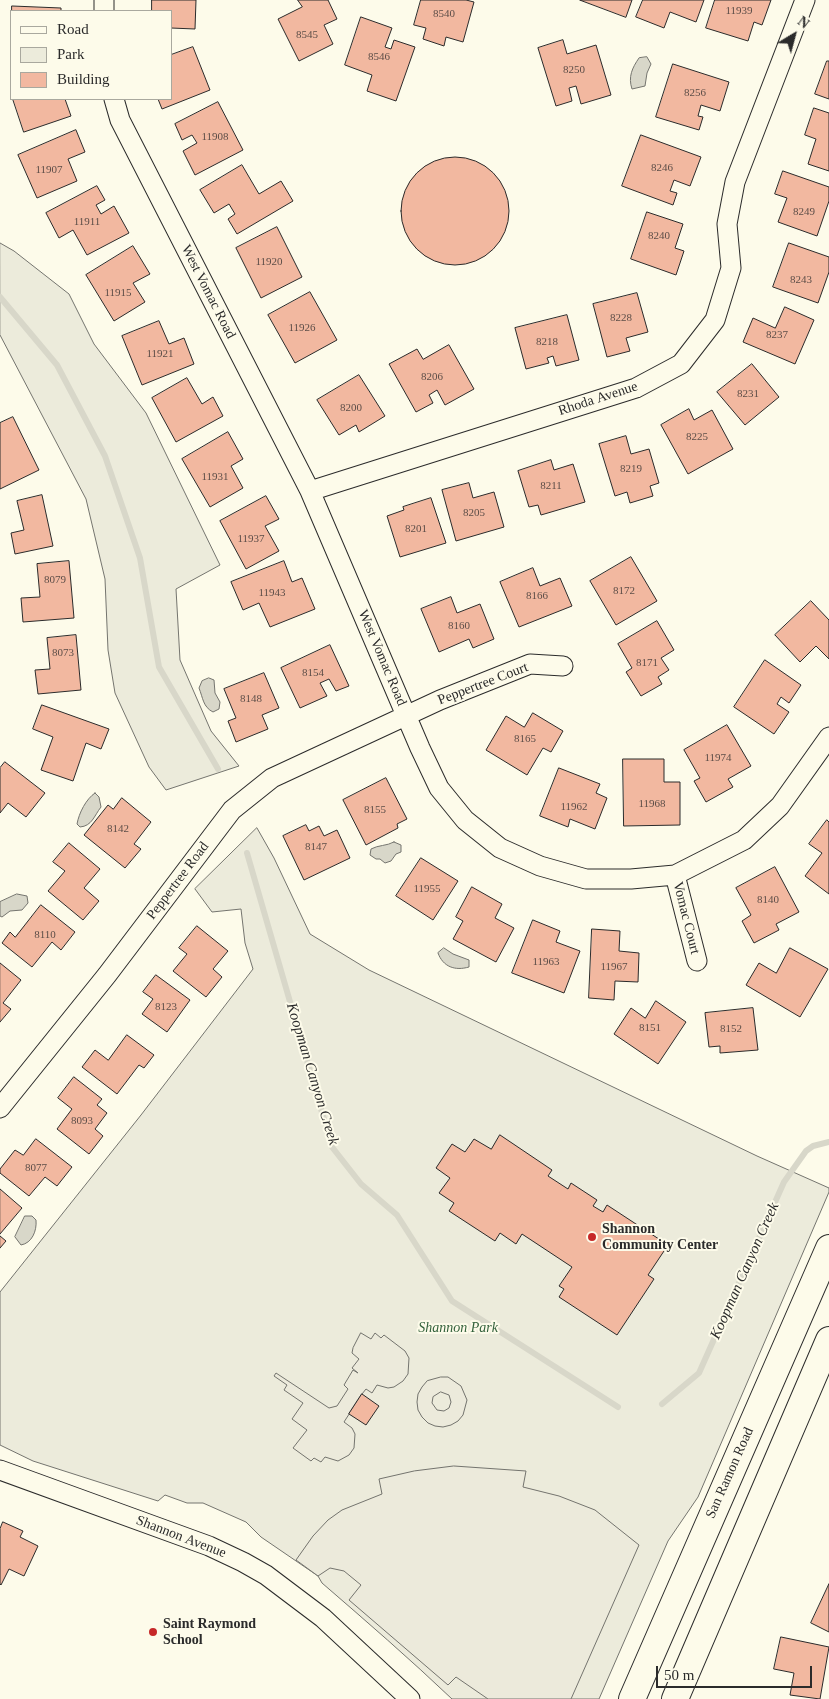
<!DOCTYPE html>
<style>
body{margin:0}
#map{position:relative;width:829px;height:1699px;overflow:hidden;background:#fdfbea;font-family:"Times New Roman",serif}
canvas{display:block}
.legend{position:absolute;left:10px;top:10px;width:162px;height:90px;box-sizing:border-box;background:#fdfbea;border:1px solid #a9a89e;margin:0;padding:6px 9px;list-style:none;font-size:15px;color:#2b2b2b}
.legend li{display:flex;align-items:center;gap:10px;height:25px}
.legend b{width:25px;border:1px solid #a9a89e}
.north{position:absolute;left:769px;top:10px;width:50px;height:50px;-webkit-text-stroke:4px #fdfbea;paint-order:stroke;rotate:37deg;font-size:14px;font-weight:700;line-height:20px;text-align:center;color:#2b2b2b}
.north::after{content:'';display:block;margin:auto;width:18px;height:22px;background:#2b2b2b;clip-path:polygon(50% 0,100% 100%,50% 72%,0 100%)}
.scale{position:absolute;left:656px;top:1666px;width:156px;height:22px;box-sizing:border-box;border:2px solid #2b2b2b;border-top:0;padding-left:6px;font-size:15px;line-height:18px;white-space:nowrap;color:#2b2b2b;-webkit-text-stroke:4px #fdfbea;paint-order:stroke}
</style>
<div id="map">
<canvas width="829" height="1699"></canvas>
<ul class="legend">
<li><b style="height:6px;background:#fdfbea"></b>Road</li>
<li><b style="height:14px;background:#ecebdb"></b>Park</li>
<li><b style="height:14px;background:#f2b8a0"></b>Building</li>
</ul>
<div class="north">N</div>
<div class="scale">50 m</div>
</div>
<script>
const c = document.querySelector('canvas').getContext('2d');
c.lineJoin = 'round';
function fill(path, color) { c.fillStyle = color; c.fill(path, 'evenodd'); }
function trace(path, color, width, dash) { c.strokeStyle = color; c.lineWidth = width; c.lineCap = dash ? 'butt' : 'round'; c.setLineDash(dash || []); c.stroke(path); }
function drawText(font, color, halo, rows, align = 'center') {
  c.font = font + ' "Times New Roman",serif'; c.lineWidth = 4; c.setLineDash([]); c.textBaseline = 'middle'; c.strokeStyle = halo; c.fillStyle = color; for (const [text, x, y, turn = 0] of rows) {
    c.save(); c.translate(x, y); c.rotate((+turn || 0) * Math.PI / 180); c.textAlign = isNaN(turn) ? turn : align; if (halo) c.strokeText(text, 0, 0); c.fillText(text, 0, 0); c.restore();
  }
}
const green = new Path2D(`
 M0 243 14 251 69 294 94 344 146 413 220 565 176 589 180 660 211 731 239 766 166 790 149 767 115 693 108 650 105 579 86 499 0 335Z
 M257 828 274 858 310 934 369 970 757 1156 829 1188V1192L698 1497 668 1541 599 1699H452C410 1659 366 1621 322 1583L318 1576 261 1537 246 1522 203 1503H187L165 1495 158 1501 33 1461 0 1445V1292L141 1115 253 969 245 943 241 909 212 912 195 889Z`);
fill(green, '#ecebdb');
trace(green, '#74746e', 1);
const parking = new Path2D(`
 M361 1333 371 1339 375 1333 381 1338 384 1335 405 1351 409 1358 408 1374 403 1381 394 1387 388 1388 377 1385 372 1393 366 1389 362 1394 344 1422 352 1428 355 1434 354 1448 349 1455 338 1461 325 1457 321 1462 314 1458 311 1461 293 1448 307 1430 292 1419 303 1403 284 1390 287 1385 274 1376 276 1373 329 1408 337 1406 348 1389 344 1385 353 1370 358 1373 352 1368 359 1359 352 1353 353 1348Z
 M441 1377H448L461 1386 467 1400 463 1415 458 1421 451 1425 443 1427 435 1426 428 1423 422 1417 418 1410 417 1402 418 1394 422 1387 427 1381ZM441 1392 449 1395 451 1402 449 1408 444 1411 437 1410 432 1403 433 1397Z
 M454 1466 526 1471 523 1487 559 1496 595 1510 639 1545 571 1699H488L456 1677 448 1685 349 1600 361 1585 344 1571 330 1568 318 1576 296 1560 313 1536 328 1520 342 1510 382 1494 379 1479 414 1471Z`);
fill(parking, '#eceadb');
trace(parking, '#74746e', 1);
const water = new Path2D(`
 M647 57 651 64 647 73 645 86 632 89C628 77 632 68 639 58Z
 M209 678 214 680 215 693 220 702 219 709 213 712C203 707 203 698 199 688L202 681Z
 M95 793 99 797 101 807C94 816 92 826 80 827L77 824C79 813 86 799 95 793Z
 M394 842 401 845V852L396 854 391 861 385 863 380 859H376L370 855 371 849C378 845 387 846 394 842Z
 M17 894 27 896 28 903 22 910 10 911 2 917 0 916V902Z
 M444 948 453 954 469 960V967C455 971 443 967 438 953Z
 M25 1216H32L36 1220C37 1231 32 1243 21 1245L15 1237Z`);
fill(water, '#d8d7c9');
trace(water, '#74746e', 1);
trace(new Path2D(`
 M0 297 57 365 105 456 140 558 159 667 218 769
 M247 853 332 1147 361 1184 397 1215 452 1301 618 1407
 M662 1404 699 1373 784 1182 806 1151 813 1146 829 1142`), '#d8d7c9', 6);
const building = new Path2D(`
 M152 0H196L195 29 171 28V11H152Z
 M298 0H328L337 19 324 25 333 44 299 61 278 19 302 7Z
 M421 0H466L474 2 463 42 446 37 444 46 423 39 426 28 414 25Z
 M580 0H632L626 17Z
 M643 0H704L696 22 670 12 664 28 636 17Z
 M715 0H771L762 25 754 22 748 41 706 28Z
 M12 6 61 8V11H12Z
 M361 17 392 28 385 47 391 49 394 40 415 47 396 101 367 91 372 75 345 65Z
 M563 40 567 54 596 45 611 95 581 104 576 86 569 88 572 101 556 106 538 48Z
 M193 47 210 90 162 109 158 99H171V55Z
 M827 61H829V99L815 94Z
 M673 64 729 82 720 111 701 105 698 116 703 117 699 130 656 117Z
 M13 99H65L71 116 24 132Z
 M218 102 243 150 195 175 183 151 197 143 192 135 182 140 175 124Z
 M814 108 829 113V171L808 164 816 139 805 135Z
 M76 130 85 152 68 159 77 181 37 198 18 155Z
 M641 135 701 157 690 186 674 180 670 191 677 193 673 205 622 186Z
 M401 211a54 54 0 1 1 108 0a54 54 0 1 1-108 0Z
 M242 165 259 194 281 181 293 201 237 234 228 219 235 214 229 204 214 213 200 190Z
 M783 171 829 187V201L817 236 778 222 787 198 775 194Z
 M97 186 105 200 96 205 101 214 114 206 129 233 87 255 73 230 59 238 46 213Z
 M647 212 683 224 675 248 684 251 676 275 631 259Z
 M277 227 302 277 261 298 236 248Z
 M789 243 829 257V272L818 303 773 287Z
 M133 246 150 274 133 283 145 302 114 321 86 275Z
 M310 292 337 340 295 363 268 315Z
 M637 293 648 332 626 338 630 351 607 357 593 304Z
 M785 307 814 320 795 364 743 342 753 318 775 328Z
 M567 315 579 360 556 366 553 356 547 358 549 363 526 369 515 328Z
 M159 321 169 344 184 338 194 364 142 385 122 336Z
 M449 345 474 389 445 405 437 390 429 395 433 403 416 412 389 364 417 349 423 359Z
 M752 364 779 397 745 425 717 392Z
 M359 375 385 416 359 432 356 425 339 435 317 400Z
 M187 378 202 404 213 397 223 416 176 442 152 398Z
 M689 409 694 420 712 410 733 449 688 474 661 425Z
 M13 417 39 470 0 489V423Z
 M228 432 243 459 231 466 243 488 210 507 182 459Z
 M626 436 631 454 649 449 659 483 650 486 653 496 630 503 627 492 615 496 599 444Z
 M551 460 554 470 573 464 585 502 541 515 538 505 529 507 518 471Z
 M469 483 473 498 494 492 504 527 456 541 442 490Z
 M42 495 53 546 15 554 11 533 24 530 17 501Z
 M266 496 279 519 265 526 279 551 246 569 220 521Z
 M431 498 446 543 400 557 387 516 404 510 403 507Z
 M631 557 657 601 616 625 590 581Z
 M69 561 74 618 23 622 21 598 40 597 37 564Z
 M284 561 292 582 302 578 315 609 270 627 259 603 243 610 231 582Z
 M533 568 540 586 560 578 572 606 519 627 500 582Z
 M451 597 457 613 480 604 494 639 473 648 469 639 439 652 421 609Z
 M811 601 829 620V659L816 646 800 662 775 635Z
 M657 621 674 650 661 658 669 670 658 677 662 684 641 696 626 672 632 668 618 644Z
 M76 635 81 690 38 694 35 670 50 669 47 638Z
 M330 645 349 686 336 691 329 679 320 683 327 696 300 708 281 668Z
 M765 660 801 685 789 703 781 697 777 704 789 712 774 734 734 707Z
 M264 673 279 708 262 715 268 729 236 742 228 721 236 718 224 689Z
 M42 705 109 729 101 749 86 743 73 781 41 770 53 737 33 729Z
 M533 713 563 731 551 752 543 748 527 775 486 750 506 716 524 727Z
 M727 725 751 766 728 779 733 787 706 802 694 781 700 778 684 750Z
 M623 759H664V782H680V825L624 826Z
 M5 762 45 793 26 817 8 803 0 813V768Z
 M559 768 600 784 596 793 607 798 595 829 570 819 568 827 540 816Z
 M386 778 407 819 397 824 398 828 366 845 343 800Z
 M122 798 151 822 134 844 141 849 125 868 84 835 108 805 113 809Z
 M827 820 829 822V894L805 876 822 853 809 844Z
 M306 825 309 831 319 826 324 836 337 830 350 858 304 880 283 836Z
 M69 843 100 869 84 888 99 901 83 920 48 891 65 871 53 862Z
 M421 858 458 881 433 920 396 896Z
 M775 867 799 912 776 924 779 930 754 943 742 921 751 915 736 888Z
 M472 887 502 904 495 918 514 928 496 962 453 939 463 921 456 917Z
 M41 905 75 932 61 950 52 942 32 967 2 943 10 932 15 937Z
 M533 920 560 931 556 942 580 951 564 993 512 973Z
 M197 926 228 951 213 969 222 977 206 997 173 971 187 954 179 948Z
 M592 929 620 931 619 951 639 953 638 982 615 981 614 1000 589 998Z
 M790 948 828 969 800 1017 746 985 759 963 776 973Z
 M0 963 21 980 3 1003 11 1009 0 1022Z
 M156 975 190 1000 167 1032 142 1014 153 999 143 992Z
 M656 1001 686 1022 658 1064 614 1034 631 1008 645 1018Z
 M753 1008 758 1050 720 1053V1046L709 1047 705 1013Z
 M127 1035 154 1055 144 1068 139 1065 117 1094 82 1067 95 1050 108 1060Z
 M74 1077 102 1099 97 1105 107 1113 95 1129 103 1136 89 1154 57 1129 72 1109 58 1098Z
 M500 1135 552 1170 548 1176 568 1189 571 1183 597 1200 593 1206 603 1212 607 1205 668 1245 648 1275 654 1279 617 1335 559 1297 564 1289 559 1286 572 1267 522 1234 516 1244 500 1233 495 1241 449 1211 454 1203 439 1193 450 1178 436 1168 452 1144 465 1152 474 1139 491 1149Z
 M36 1139 72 1167 57 1186 45 1177 29 1196 0 1173V1169L15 1150 23 1155Z
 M0 1189 22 1208 0 1234Z
 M0 1236 6 1241 0 1248Z
 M362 1394 379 1406 366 1425 349 1414Z
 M3 1522 23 1531 20 1537 38 1546 24 1576 9 1569 1 1585 0 1584V1529Z
 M829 1584V1632L811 1623Z
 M781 1637 829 1647 820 1699 790 1695 794 1673 774 1669Z`);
fill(building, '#f2b8a0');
trace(building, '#2b2b2b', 1);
const street = new Path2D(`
 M104 11V0
 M114 99 120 120 310 491 420 748 439 788 465 820 500 848 540 866 586 879H631L675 875 744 840 780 806 829 737
 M310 491 636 388 681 364 715 320 731 268 727 224 735 182 805 0
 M675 875 697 961
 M0 1108 107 975 232 810 272 778 440 700 530 664 563 666
 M0 1470 209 1546 243 1562 266 1575 323 1618 410 1699`);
const secondary = new Path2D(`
 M632 1699 829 1248
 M675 1699 829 1340`);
trace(street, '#2b2b2b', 21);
trace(secondary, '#2b2b2b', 28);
trace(street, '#fdfbea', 19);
trace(secondary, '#fdfbea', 26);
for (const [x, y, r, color] of [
 [592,1237,5,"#c62828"],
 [153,1632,5,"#c62828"]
]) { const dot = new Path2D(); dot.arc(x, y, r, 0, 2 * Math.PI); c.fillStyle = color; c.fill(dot); trace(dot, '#fdfbea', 2); }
drawText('11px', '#5d4e48', null, [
 ["11939",739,11],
 ["8540",444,14],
 ["8545",307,35],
 ["8546",379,57],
 ["8250",574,70],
 ["8256",695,93],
 ["11908",215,137],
 ["8246",662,168],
 ["11907",49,170],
 ["8249",804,212],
 ["11911",87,222],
 ["8240",659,236],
 ["11920",269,262],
 ["8243",801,280],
 ["11915",118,293],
 ["8228",621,318],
 ["11926",302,328],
 ["8237",777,335],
 ["8218",547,342],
 ["11921",160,354],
 ["8206",432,377],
 ["8231",748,394],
 ["8200",351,408],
 ["8225",697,437],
 ["8219",631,469],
 ["11931",215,477],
 ["8211",551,486],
 ["8205",474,513],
 ["8201",416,529],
 ["11937",251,539],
 ["8079",55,580],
 ["8172",624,591],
 ["11943",272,593],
 ["8166",537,596],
 ["8160",459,626],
 ["8073",63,653],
 ["8171",647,663],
 ["8154",313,673],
 ["8148",251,699],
 ["8165",525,739],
 ["11974",718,758],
 ["11968",652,804],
 ["11962",574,807],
 ["8155",375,810],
 ["8142",118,829],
 ["8147",316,847],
 ["11955",427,889],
 ["8140",768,900],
 ["8110",45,935],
 ["11963",546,962],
 ["11967",614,967],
 ["8123",166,1007],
 ["8151",650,1028],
 ["8152",731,1029],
 ["8093",82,1121],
 ["8077",36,1168]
]);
drawText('14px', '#2b2b2b', '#fdfbea', [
 ["West Vomac Road",208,292,63],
 ["Rhoda Avenue",598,399,-18],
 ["West Vomac Road",382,658,67],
 ["Peppertree Court",483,684,-21],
 ["Peppertree Road",178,881,-53],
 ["Vomac Court",686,918,76],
 ["San Ramon Road",730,1473,-66],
 ["Shannon Avenue",181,1537,21]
]);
drawText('bold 14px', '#2b2b2b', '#fdfbea', [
 ["Shannon",602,1229],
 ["Community Center",602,1245],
 ["Saint Raymond",163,1624],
 ["School",163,1640]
], 'left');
drawText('italic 14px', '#34623c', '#fdfbea', [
 ["Shannon Park",458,1328]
]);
drawText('italic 15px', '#2b2b2b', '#fdfbea', [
 ["Koopman Canyon Creek",312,1074,73],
 ["Koopman Canyon Creek",745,1271,-66]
]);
</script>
